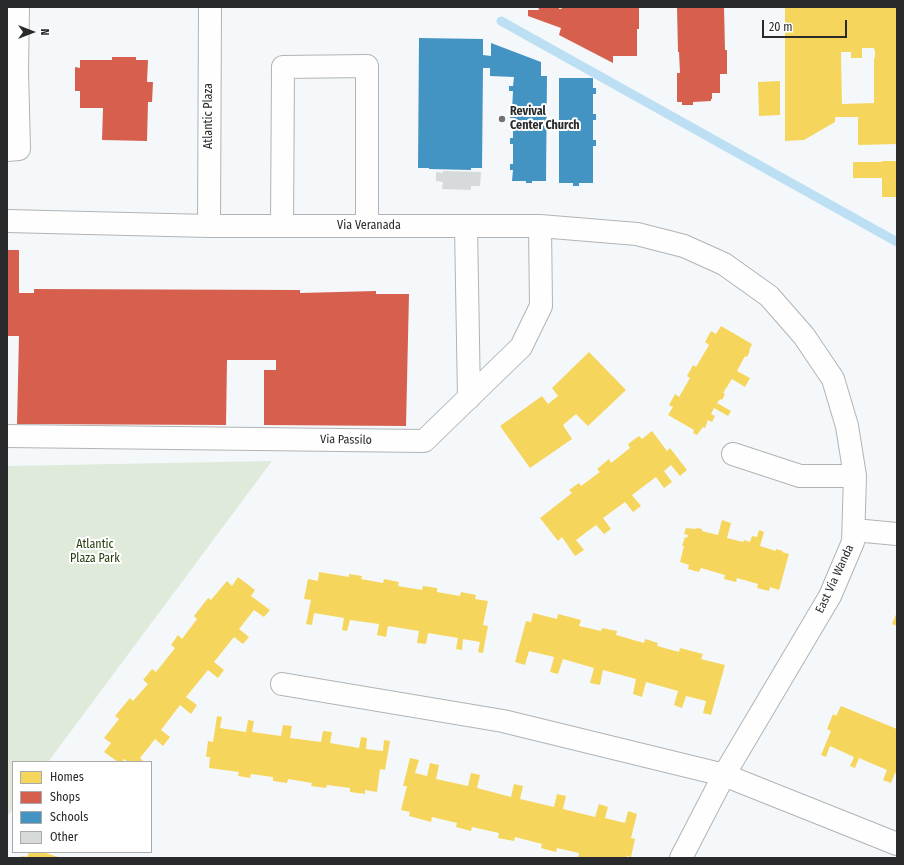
<!DOCTYPE html>
<style>
body{margin:0}
#map{position:relative;width:904px;height:865px;overflow:hidden;background:#f5f8fa;font-family:"Fira Sans Condensed",sans-serif}
canvas{display:block}
.frame{position:absolute;inset:0;border:8px solid #282a2b;pointer-events:none}
.legend{position:absolute;left:12px;top:761px;width:140px;height:92px;box-sizing:border-box;background:#fff;border:1px solid #a9aaaa;margin:0;padding:5px 7px;list-style:none;font-size:12px;color:#282a2b}
.legend li{display:flex;align-items:center;gap:8px;height:20px}
.legend b{width:20px;border:1px solid #a9aaaa}
.north{position:absolute;left:12px;top:12px;width:40px;height:40px;-webkit-text-stroke:3px #fff;paint-order:stroke;rotate:90deg;font-size:11px;font-weight:700;line-height:16px;text-align:center;color:#282a2b}
.north::after{content:'';display:block;margin:auto;width:14px;height:18px;background:#282a2b;clip-path:polygon(50% 0,100% 100%,50% 72%,0 100%)}
.scale{position:absolute;left:762px;top:20px;width:85px;height:18px;box-sizing:border-box;border:2px solid #282a2b;border-top:0;padding-left:5px;font-size:12px;line-height:14px;white-space:nowrap;color:#282a2b;-webkit-text-stroke:3px #fff;paint-order:stroke}
</style>
<div id="map">
<canvas width="904" height="865"></canvas>
<div class="frame"></div>
<ul class="legend">
<li><b style="height:11px;background:#f6d55c"></b>Homes</li>
<li><b style="height:11px;background:#d6604d"></b>Shops</li>
<li><b style="height:11px;background:#4393c3"></b>Schools</li>
<li><b style="height:11px;background:#d7dadb"></b>Other</li>
</ul>
<div class="north">N</div>
<div class="scale">20 m</div>
</div>
<script>
const c = document.querySelector('canvas').getContext('2d');
c.lineJoin = 'round';
function fill(path, color) { c.fillStyle = color; c.fill(path, 'evenodd'); }
function trace(path, color, width, dash) { c.strokeStyle = color; c.lineWidth = width; c.lineCap = dash ? 'butt' : 'round'; c.setLineDash(dash || []); c.stroke(path); }
function drawText(font, color, halo, rows, align = 'center') {
  c.font = font + ' "Fira Sans Condensed",sans-serif'; c.lineWidth = 4; c.setLineDash([]); c.textBaseline = 'middle'; c.strokeStyle = halo; c.fillStyle = color; for (const [text, x, y, turn = 0] of rows) {
    c.save(); c.translate(x, y); c.rotate((+turn || 0) * Math.PI / 180); c.textAlign = isNaN(turn) ? turn : align; if (halo) c.strokeText(text, 0, 0); c.fillText(text, 0, 0); c.restore();
  }
}
fill(new Path2D(`
 M272 461 48 762H13V809L7 817V466Z`), '#e0eadb');
fill(new Path2D(`
 M785 7H897V144L858 145V117H835V122L804 140 785 141ZM862 48H874V50H875V58H874V103L842 104 841 52H851V58H862Z
 M780 81V115L759 116 758 82Z
 M882 161H897V197H882V178H853V162H882Z
 M721 326 752 344 749 351H750L747 357 745 356 737 371 750 378 745 387 732 379 723 393 725 394 722 400 720 399 717 403 731 411 728 416 714 408 711 414 715 416 712 422 708 420 705 428 703 427 697 435 693 433 694 430 668 415 673 407 669 405 675 394 679 397 690 378 687 376 693 365 696 367 709 345 705 342 711 331 716 334Z
 M589 352 626 390 588 426 576 414 563 425 572 439 530 468 500 426 542 396 548 404 558 396 552 388Z
 M652 431 667 451 670 448 687 470 680 476 671 465 664 471 672 482 664 488 656 477 632 495 641 506 633 512 625 502 603 518 611 529 604 534 596 525 576 540 584 550 575 556 562 537 558 541 540 518 572 493 569 490 579 483 581 486 600 472 597 469 609 459 611 463 630 448 628 444 639 436 642 439Z
 M722 520 731 523 727 538 743 542 744 540 750 542 752 536 757 537 759 530 764 532 760 546 776 551V549L783 551 782 552 789 554 779 590 770 587 769 591 757 588 758 584 737 578 736 582 724 579 725 575 701 568 699 572 688 569 689 565 680 562 684 546H682L685 537 687 538 688 535 684 534 686 528 696 529 697 528 702 529V531L718 535Z
 M319 572 349 577V574L362 576 361 579 383 583 384 579 399 582 398 586 422 590 423 586 437 588V592L460 596 461 592 476 595 475 599 488 601 483 625 488 626 483 653 478 652 480 642 463 639 462 650 456 649 458 638 428 633 426 644 417 643 419 631 388 626 386 637 377 635 379 624 350 620 347 631 342 630 344 618 314 613 312 625 306 624 311 600 304 599 308 579 318 581Z
 M238 577 255 590 251 596 270 610 264 617 254 610 239 629 249 637 243 644 234 637 214 662 224 670 218 678 208 670 186 697 197 705 191 714 180 705 161 730 170 737 163 746 155 739 140 758 144 762H128L124 759 122 762H118L104 752 111 743 104 738 119 719 115 716 130 698 133 701 148 684 143 680 152 669 156 672 175 648 171 645 178 635 182 639 197 619 194 616 208 598 211 600 227 581 232 586Z
 M897 612V626L892 624Z
 M533 613 557 619 558 614 581 620 579 626 601 631 602 628 617 631 616 635 644 643 645 639 658 643 657 646 679 652 680 648 703 654 701 659 725 665 711 715 703 713 706 701 686 696 682 708 674 705 678 691 646 682 642 697 633 694 636 679 603 670 600 685 590 683 594 668 563 659 558 674 550 672 554 657 529 651 525 665 515 662 526 621 531 622Z
 M841 706 897 729V773H895L891 783 883 780 887 770 859 758 855 768 850 766 854 757 830 746 826 757 821 755 831 731 827 729 833 714 836 716Z
 M217 716 222 717 220 728 246 732 248 720 254 721 252 732 281 736 283 725 292 726 290 738 321 742 323 731 332 732 330 743 359 748 361 737 367 738 366 749 383 751 384 740 390 741 385 770 380 769 377 792 365 790V794L350 792V788L327 785 326 788 311 786 312 783 288 779 287 783 273 781V777L251 774 250 778 238 776 239 772 209 768 210 757H206L208 741 213 742Z
 M410 758 419 760 415 773 427 776 430 763 439 765 436 779 468 786 471 773 480 775 477 788 511 797 514 784 523 786 520 799 554 807 557 794 566 796 563 809 595 817 599 804 608 807 605 818 625 823 628 811 637 814 631 838 635 839 631 857 627 856 626 858H578L579 853 557 848 556 852 541 848 542 844 515 837 514 841 498 838 499 833 472 827 471 831 456 827 457 823 432 817 431 822 409 816 410 812 401 810 407 786H403Z
 M29 852H43L61 858H21V856L27 857Z`), '#f6d55c');
fill(new Path2D(`
 M538 7H559V9H561L563 7H637L639 8V29H637V56H613V63L559 35 561 28 528 16V10H539Z
 M677 7H724L725 50H727V74H720V93H712V99H711V101L693 102V105H682V102H677V73H680L679 52H678Z
 M112 57H136V60H148L147 82H153L152 102H148L147 141 102 140 103 108H80V91H75V67L80 68V60H112Z
 M7 250H19V293H34V289L300 290V293L376 291V294H409L406 426 264 425V370H276V360H227L226 425 17 424 19 336H7Z`), '#d6604d');
fill(new Path2D(`
 M419 38 483 39V55L491 56V43L541 62V76H547L546 181H532V183H526V181H512L513 170H510V164H513V144H510V138H513V118H510V111H512L513 91H509V86H513L514 77 490 76V68H483L482 168H471V170L429 169V168H418Z
 M559 78H593V88H596V94H593V114H596V120H593V140H596V146H593V183H579V186H573V183H559Z`), '#4393c3');
trace(new Path2D(`
 M501 21 897 242`), '#bcdff3', 9);
fill(new Path2D(`
 M443 171 481 172 480 186H471V190L442 189 443 182 436 181V172L443 173Z`), '#d7dadb');
const minor = new Path2D(`
 M7 71H17L18 7
 M7 150 19 149 17 71
 M7 221 209 226H540L637 234 684 246 724 264 769 296 804 336 833 379 847 426 855 476 853 542 830 596 724 775 681 858
 M209 226 210 7
 M282 226 283 67 367 66V226
 M466 226 469 398
 M7 436 424 441 521 347 541 306 540 226
 M733 454 800 476H855
 M854 530 897 534
 M282 684 503 721 724 775 897 844`);
trace(minor, '#b1b3b4', 24);
trace(minor, '#fefefe', 22);
for (const [x, y, r, color] of [
 [502,119,4,"#707273"]
]) { const dot = new Path2D(); dot.arc(x, y, r, 0, 2 * Math.PI); c.fillStyle = color; c.fill(dot); trace(dot, '#fff', 1.5); }
drawText('bold 12px', '#282a2b', '#fff', [
 ["Revival",510,112],
 ["Center Church",510,126]
], 'left');
drawText('12px', '#282a2b', '#fff', [
 ["Atlantic Plaza",209,116,-90],
 ["Via Veranada",369,226],
 ["Via Passilo",346,440,1],
 ["East Via Wanda",835,579,-65]
]);
drawText('12px', '#273c0e', '#fff', [
 ["Atlantic",95,545],
 ["Plaza Park",95,559]
]);
</script>
